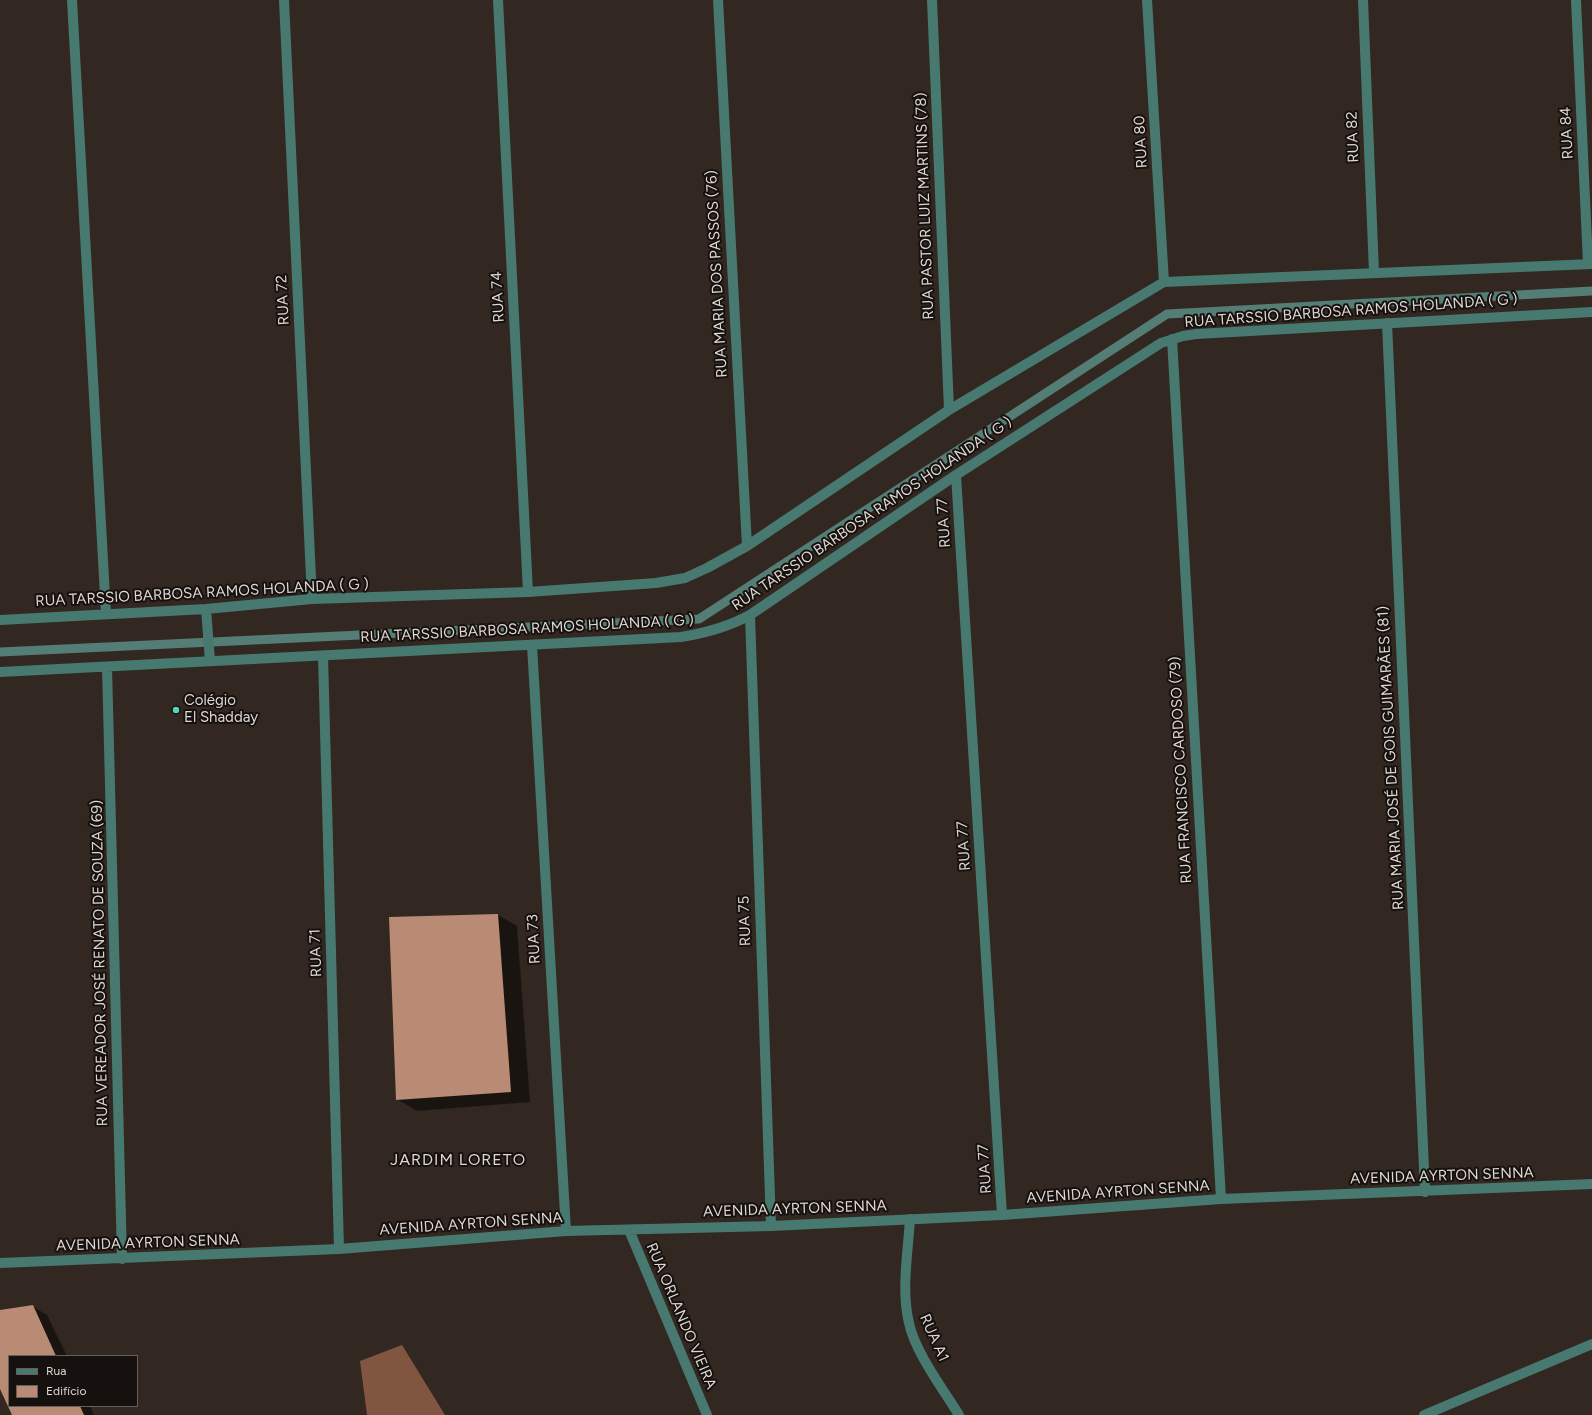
<!DOCTYPE html>
<meta charset="utf-8">
<style>
body{margin:0}
#map{position:relative;width:1592px;height:1415px;overflow:hidden;background:#322721;font-family:Figtree,sans-serif}
canvas{display:block}
.legend{position:absolute;left:8px;top:1355px;width:130px;height:52px;box-sizing:border-box;background:#16110e;border:1px solid #66605d;margin:0;padding:5px 7px;list-style:none;font-size:12px;color:#dfd7d3}
.legend li{display:flex;align-items:center;gap:8px;height:20px}
.legend b{width:20px;border:1px solid #66605d}
</style>
<div id="map">
<canvas width="1592" height="1415"></canvas>
<ul class="legend">
<li><b style="height:5px;background:#487970"></b>Rua</li>
<li><b style="height:11px;background:#b98b74"></b>Edifício</li>
</ul>
</div>
<script>
const c = document.querySelector('canvas').getContext('2d');
c.lineJoin = 'round';
function fill(path, color) { c.fillStyle = color; c.fill(path, 'evenodd'); }
function trace(path, color, width, dash) { c.strokeStyle = color; c.lineWidth = width; c.lineCap = dash ? 'butt' : 'round'; c.setLineDash(dash || []); c.stroke(path); }
function drawText(font, color, halo, rows, align = 'center') {
  c.font = font + ' Figtree,sans-serif'; c.lineWidth = 4; c.setLineDash([]); c.textBaseline = 'middle'; c.strokeStyle = halo; c.fillStyle = color; for (const [text, x, y, turn = 0] of rows) {
    c.save(); c.translate(x, y); c.rotate((+turn || 0) * Math.PI / 180); c.textAlign = isNaN(turn) ? turn : align; if (halo) c.strokeText(text, 0, 0); c.fillText(text, 0, 0); c.restore();
  }
}
fill(new Path2D(`
 M402 1345 445 1415H367L360 1361Z`), '#805640');
fill(new Path2D(`
 M498 915 517 926 530 1102 417 1111 397 1099Z
 M32 1306 47 1315 67 1356H9V1406H90L94 1415H13L0 1386V1311Z`), '#0007');
trace(new Path2D(`
 M0 652 699 619 1167 314 1592 291`), '#547d75', 9);
fill(new Path2D(`
 M498 914 511 1092 396 1100 389 917Z
 M33 1305 56 1356H9V1406H80L84 1415H12L0 1389V1310Z`), '#b98b74');
trace(new Path2D(`
 M72 0 106 614
 M284 0 312 599
 M498 0 528 592
 M718 0 747 546
 M932 0 949 410
 M1147 0 1164 282
 M1363 0 1374 273
 M1576 0 1588 264
 M1387 323 1425 1192
 M1172 339 1221 1199
 M956 475 1002 1215
 M206 609 210 661
 M750 615 771 1226
 M0 620 206 609 312 599 528 592 656 583 685 578 707 568 747 546 949 410 1164 282 1592 264
 M532 645 566 1231
 M323 656 339 1249
 M107 667 122 1259
 M0 672 681 637C706 633 728 627 750 615L956 475 1161 343 1183 336 1196 334 1592 312
 M910 1219C908 1253 901 1290 909 1323 915 1352 943 1389 959 1415
 M629 1230 707 1415
 M0 1263 339 1249 566 1231 771 1226 1002 1215 1221 1199 1592 1184
 M1424 1415 1592 1344`), '#487970', 10);
for (const [x, y, r, color] of [
 [176,710,4,"#5ccebb"]
]) { const dot = new Path2D(); dot.arc(x, y, r, 0, 2 * Math.PI); c.fillStyle = color; c.fill(dot); trace(dot, '#16110e', 1.5); }
drawText('15px', '#dfd7d3', '#16110e', [
 ["RUA 84",1567,133,-93],
 ["RUA 82",1353,137,-92],
 ["RUA 80",1141,142,-93],
 ["RUA PASTOR LUIZ MARTINS (78)",925,206,-92],
 ["RUA MARIA DOS PASSOS (76)",717,274,-93],
 ["RUA 74",498,297,-93],
 ["RUA 72",283,300,-93],
 ["RUA TARSSIO BARBOSA RAMOS HOLANDA ( G )",1351,311,-4],
 ["RUA TARSSIO BARBOSA RAMOS HOLANDA ( G )",872,514,-34],
 ["RUA 77",944,523,-94],
 ["RUA TARSSIO BARBOSA RAMOS HOLANDA ( G )",202,593,-3],
 ["RUA TARSSIO BARBOSA RAMOS HOLANDA ( G )",527,629,-3],
 ["RUA MARIA JOSÉ DE GOIS GUIMARÃES (81)",1391,758,-93],
 ["RUA FRANCISCO CARDOSO (79)",1181,770,-93],
 ["RUA 77",964,846,-94],
 ["RUA 75",745,921,-92],
 ["RUA 73",534,939,-93],
 ["RUA 71",316,953,-92],
 ["RUA VEREADOR JOSÉ RENATO DE SOUZA (69)",100,963,-91],
 ["RUA 77",985,1169,-94],
 ["AVENIDA AYRTON SENNA",1442,1176,-2],
 ["AVENIDA AYRTON SENNA",1118,1192,-4],
 ["AVENIDA AYRTON SENNA",795,1209,-2],
 ["AVENIDA AYRTON SENNA",471,1224,-4],
 ["AVENIDA AYRTON SENNA",148,1243,-2],
 ["RUA ORLANDO VIEIRA",681,1316,67],
 ["RUA A1",934,1338,66]
]);
drawText('15px', '#dfd7d3', '#16110e', [
 ["Colégio",184,701],
 ["El Shadday",184,718]
], 'left');
c.letterSpacing = '1px';
drawText('16px', '#dfd7d3', '#16110e', [
 ["JARDIM LORETO",458,1160]
]);
c.letterSpacing = '0px';
</script>
